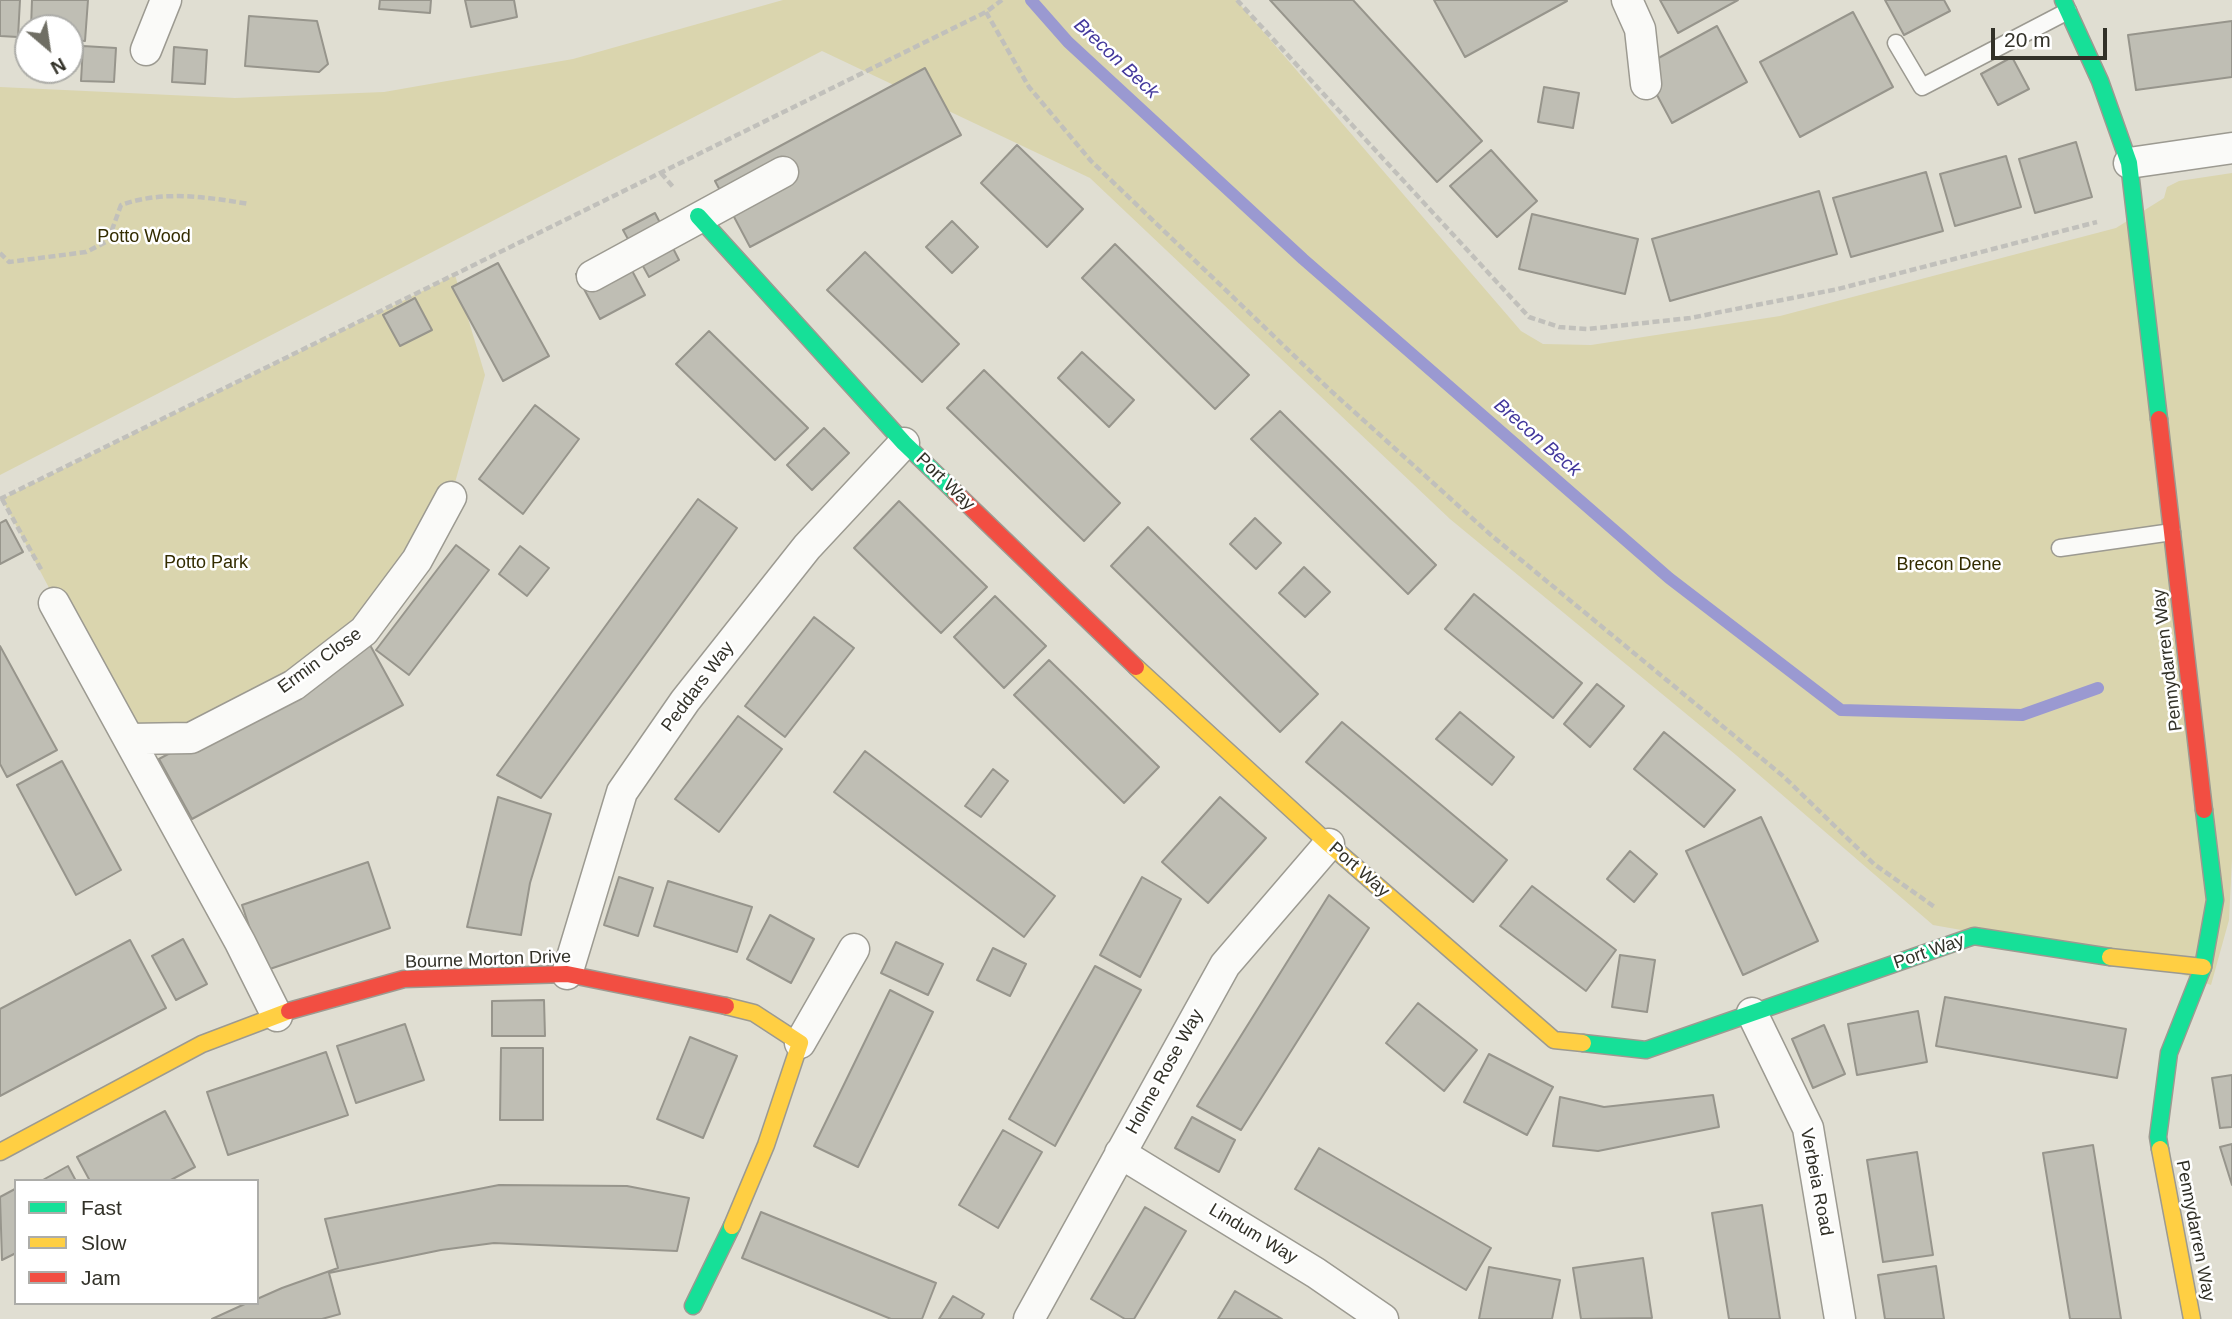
<!DOCTYPE html>
<style>
body{margin:0}
#map{position:relative;width:2232px;height:1319px;overflow:hidden;background:#e0ded2;font-family:Helvetica,sans-serif}
canvas{display:block}
.legend{position:absolute;left:14px;top:1179px;width:245px;height:126px;box-sizing:border-box;background:#fff;border:2px solid #adada9;margin:0;padding:9px 12px;list-style:none;font-size:21px;color:#323128}
.legend li{display:flex;align-items:center;gap:14px;height:35px}
.legend b{width:35px;border:2px solid #adada9}
.north{position:absolute;left:14px;top:14px;width:70px;height:70px;box-sizing:border-box;background:#fff;border:2px solid #adada9;border-radius:50%;rotate:151deg;font-size:19px;font-weight:700;line-height:28px;text-align:center;color:#323128}
.north::after{content:'';display:block;margin:auto;width:24px;height:32px;background:#6f6e64;clip-path:polygon(50% 0,100% 100%,50% 72%,0 100%)}
.scale{position:absolute;left:1991px;top:28px;width:116px;height:32px;box-sizing:border-box;border:4px solid #323128;border-top:0;padding-left:9px;font-size:21px;line-height:24px;white-space:nowrap;color:#323128;-webkit-text-stroke:5px #fff;paint-order:stroke}
</style>
<div id="map">
<canvas width="2232" height="1319"></canvas>
<ul class="legend">
<li><b style="height:9px;background:#16e098"></b>Fast</li>
<li><b style="height:9px;background:#ffcf43"></b>Slow</li>
<li><b style="height:9px;background:#f24e42"></b>Jam</li>
</ul>
<div class="north">N</div>
<div class="scale">20 m</div>
</div>
<script>
const c = document.querySelector('canvas').getContext('2d');
c.lineJoin = 'round';
function fill(path, color) { c.fillStyle = color; c.fill(path, 'evenodd'); }
function trace(path, color, width, dash) { c.strokeStyle = color; c.lineWidth = width; c.lineCap = dash ? 'butt' : 'round'; c.setLineDash(dash || []); c.stroke(path); }
function drawText(font, color, halo, rows, align = 'center') {
  c.font = font + ' Helvetica,sans-serif'; c.lineWidth = 5; c.setLineDash([]); c.textBaseline = 'middle'; c.strokeStyle = halo; c.fillStyle = color; for (const [text, x, y, turn = 0] of rows) {
    c.save(); c.translate(x, y); c.rotate((+turn || 0) * Math.PI / 180); c.textAlign = isNaN(turn) ? turn : align; if (halo) c.strokeText(text, 0, 0); c.fillText(text, 0, 0); c.restore();
  }
}
fill(new Path2D(`
 M783 0H1236L1521 331 1543 344 1591 345 1780 316 2116 228 2164 198 2167 187 2179 181 2232 173V859L2229 920 2211 985 2154 964 1933 925 1736 755 1450 519 1090 178 822 51 0 475V87L235 98 384 92 573 59Z
 M455 275 485 375 451 497 364 631 191 738 129 739 2 499Z`), '#dad5ae');
trace(new Path2D(`
 M1031 0 1068 42 1303 259 1669 578 1841 710 2022 715 2098 688`), '#9a99d1', 12);
const building = new Path2D(`
 M0 0H20L18 37 0 36Z
 M32 0H88L85 41 70 40V28H31Z
 M380 0H431L430 13 379 9Z
 M465 0H514L517 17 471 27Z
 M1270 0H1353L1482 141 1437 182Z
 M1434 0H1566L1567 1 1465 57Z
 M1660 0H1738L1678 33Z
 M1885 0H1944L1950 11 1904 35Z
 M1853 12 1893 87 1800 137 1760 62Z
 M249 16 317 21 328 64 319 72 245 66Z
 M2232 21V77L2136 90 2128 35Z
 M1717 26 1747 82 1672 123 1642 67Z
 M83 46 116 48 114 82 81 81Z
 M174 47 207 50 205 84 172 82Z
 M2012 57 2029 89 1998 105 1981 74Z
 M925 68 961 135 750 247 715 181Z
 M1544 87 1579 93 1573 128 1538 122Z
 M2076 142 2092 197 2035 213 2019 159Z
 M1017 145 1083 209 1047 247 981 183Z
 M1491 150 1537 201 1497 237 1450 186Z
 M2006 156 2021 207 1955 226 1940 174Z
 M1926 172 1943 231 1851 257 1833 198Z
 M1819 191 1837 254 1670 301 1652 239Z
 M655 213 679 260 649 277 623 230Z
 M1532 214 1638 239 1625 294 1519 269Z
 M952 221 978 247 952 273 926 247Z
 M1115 244 1249 375 1215 409 1082 278Z
 M621 250 645 295 600 319 576 274Z
 M865 252 959 344 922 382 827 290Z
 M498 263 549 356 503 381 452 287Z
 M415 298 432 330 400 346 383 315Z
 M709 331 808 428 775 460 676 364Z
 M1082 352 1134 400 1109 427 1058 378Z
 M984 370 1120 503 1084 541 947 408Z
 M535 405 579 439 523 514 479 479Z
 M1280 411 1436 565 1408 594 1251 439Z
 M824 428 849 453 812 490 787 465Z
 M698 499 737 528 541 798 497 775Z
 M899 501 987 587 941 633 854 548Z
 M1255 518 1281 543 1256 569 1230 544Z
 M6 520 23 552 0 564V523Z
 M1148 527 1318 694 1280 732 1111 566Z
 M456 545 489 570 409 675 376 650Z
 M520 546 549 568 527 596 499 574Z
 M1304 567 1330 592 1305 617 1279 593Z
 M1474 594 1582 683 1553 718 1445 629Z
 M995 596 1046 646 1004 688 954 637Z
 M814 617 854 648 785 737 745 706Z
 M370 645 403 705 192 819 159 759Z
 M0 646 57 750 7 777 0 764Z
 M1049 660 1159 767 1124 803 1014 695Z
 M1597 684 1624 706 1590 747 1564 724Z
 M1460 712 1514 757 1492 785 1436 739Z
 M738 716 782 749 719 832 675 799Z
 M1342 722 1507 860 1473 902 1306 762Z
 M1664 732 1735 790 1704 827 1634 769Z
 M865 751 1055 896 1024 937 834 792Z
 M62 761 121 870 76 895 17 785Z
 M993 769 1008 781 981 817 965 806Z
 M498 797 551 814 530 883 521 935 467 927Z
 M1220 797 1266 838 1208 903 1162 862Z
 M1761 817 1818 941 1743 975 1686 851Z
 M1630 851 1657 874 1634 902 1607 879Z
 M368 862 390 928 264 971 242 905Z
 M619 877 653 888 638 936 604 925Z
 M1142 877 1181 899 1140 977 1100 955Z
 M668 881 752 907 737 952 654 926Z
 M1532 886 1616 950 1586 991 1500 926Z
 M1329 895 1369 928 1241 1130 1197 1106Z
 M770 915 814 939 791 983 747 959Z
 M183 939 207 984 176 1000 152 956Z
 M130 940 166 1008 0 1096V1009Z
 M896 942 943 964 928 995 881 973Z
 M993 948 1026 964 1010 996 977 980Z
 M1620 955 1655 960 1647 1012 1612 1007Z
 M1095 966 1141 990 1055 1146 1009 1119Z
 M890 990 933 1012 858 1167 814 1146Z
 M1945 997 2126 1029 2117 1078 1936 1046Z
 M544 1000 545 1036H492V1001Z
 M1418 1003 1477 1050 1444 1091 1386 1043Z
 M1918 1011 1927 1062 1857 1075 1848 1024Z
 M405 1024 424 1080 356 1103 337 1046Z
 M1824 1025 1845 1074 1813 1088 1792 1039Z
 M690 1037 737 1056 703 1138 657 1119Z
 M501 1048H543V1120H500Z
 M326 1052 348 1115 228 1155 207 1092Z
 M1489 1054 1553 1087 1527 1135 1464 1102Z
 M2232 1075V1127L2220 1128 2212 1078Z
 M1713 1095 1719 1127 1598 1151 1553 1146 1560 1097 1604 1107Z
 M165 1111 195 1167 169 1181H90L77 1157Z
 M1192 1117 1235 1140 1219 1172 1175 1148Z
 M1003 1130 1042 1152 998 1228 959 1205Z
 M2232 1144V1185L2220 1147Z
 M2093 1145 2121 1319H2070L2043 1153Z
 M1319 1148 1491 1248 1466 1290 1295 1189Z
 M1917 1152 1933 1255 1883 1262 1867 1160Z
 M68 1166 76 1181H41Z
 M499 1185 627 1186 689 1198 677 1251 494 1243 441 1250 329 1273 340 1314 322 1319H212L247 1303H257V1299L282 1288 338 1268 325 1219Z
 M15 1189 16 1253 2 1260 0 1197Z
 M1762 1205 1780 1319H1729L1712 1213Z
 M1145 1207 1186 1231 1134 1319H1125L1091 1299Z
 M761 1212 936 1283 922 1319H891L742 1258Z
 M1643 1258 1652 1318 1581 1319 1573 1268Z
 M1936 1266 1944 1319H1885L1878 1275Z
 M1489 1267 1560 1280 1552 1319H1479Z
 M1235 1291 1282 1319H1218Z
 M953 1296 984 1314 981 1319H939Z`);
fill(building, '#bfbeb4');
trace(building, '#97958c', 2);
const lane = new Path2D(`
 M1896 43 1922 87 2068 11
 M2060 548 2172 532`);
const street = new Path2D(`
 M1627 0 1640 29 1646 84
 M146 50 166 0
 M2129 163 2232 148
 M592 276 783 172
 M54 603 240 942 277 1016
 M129 739 191 738 294 685 364 631 417 560 451 497
 M567 974 622 792 685 701 807 547 904 443
 M1752 1013 1808 1128 1840 1319
 M800 1043 854 949
 M1120 1153 1316 1273 1383 1319
 M1029 1319 1225 965 1329 844`);
const fast = new Path2D(`
 M2063 0 2100 81 2129 163 2159 419
 M698 216 904 443 955 492
 M1583 1043 1646 1050 1974 936 2110 957
 M2160 1149 2158 1137 2169 1053 2203 967 2215 900 2204 810
 M693 1306 732 1226`);
const slow = new Path2D(`
 M1136 667 1329 844 1554 1040 1583 1043
 M2110 957 2203 967
 M726 1006 754 1013 800 1043 766 1145 732 1226
 M2160 1149 2192 1319
 M0 1152 202 1044 289 1011`);
const jam = new Path2D(`
 M2159 419 2204 810
 M955 492 1136 667
 M289 1011 404 979 567 974 726 1006`);
trace(lane, '#9c9a91', 19);
trace(street, '#9c9a91', 33);
trace(fast, '#9c9a91', 19);
trace(slow, '#9c9a91', 19);
trace(jam, '#9c9a91', 19);
trace(new Path2D(`
 M1237 0 1529 317 1559 327 1588 329 1690 318 1838 289 2097 222
 M986 12 1029 87 1091 161 1330 390 1492 536 1783 776 1874 864 1936 908
 M661 173 674 188
 M0 253 9 262 86 252 108 241 121 205C163 190 206 197 249 204
 M0 499 986 12 1002 0
 M2 499 42 571`), '#c1c0bb', 4.5, [7, 3.5]);
trace(lane, '#fafaf8', 16);
trace(street, '#fafaf8', 30);
trace(fast, '#16e098', 16);
trace(slow, '#ffcf43', 16);
trace(jam, '#f24e42', 16);
drawText('18px', '#332c00', '#fff', [
 ["Potto Wood",144,237],
 ["Potto Park",206,563],
 ["Brecon Dene",1949,565]
]);
drawText('18px', '#323128', '#fff', [
 ["Port Way",945,482,44],
 ["Pennydarren Way",2168,660,-97],
 ["Ermin Close",320,661,-36],
 ["Peddars Way",698,687,-53],
 ["Port Way",1359,870,41],
 ["Port Way",1929,952,-19],
 ["Bourne Morton Drive",488,960,-2],
 ["Holme Rose Way",1165,1072,-61],
 ["Verbeia Road",1816,1182,79],
 ["Pennydarren Way",2195,1231,79],
 ["Lindum Way",1253,1234,31]
]);
drawText('italic 19px', '#43389c', '#fff', [
 ["Brecon Beck",1116,59,43],
 ["Brecon Beck",1537,438,41]
]);
</script>
